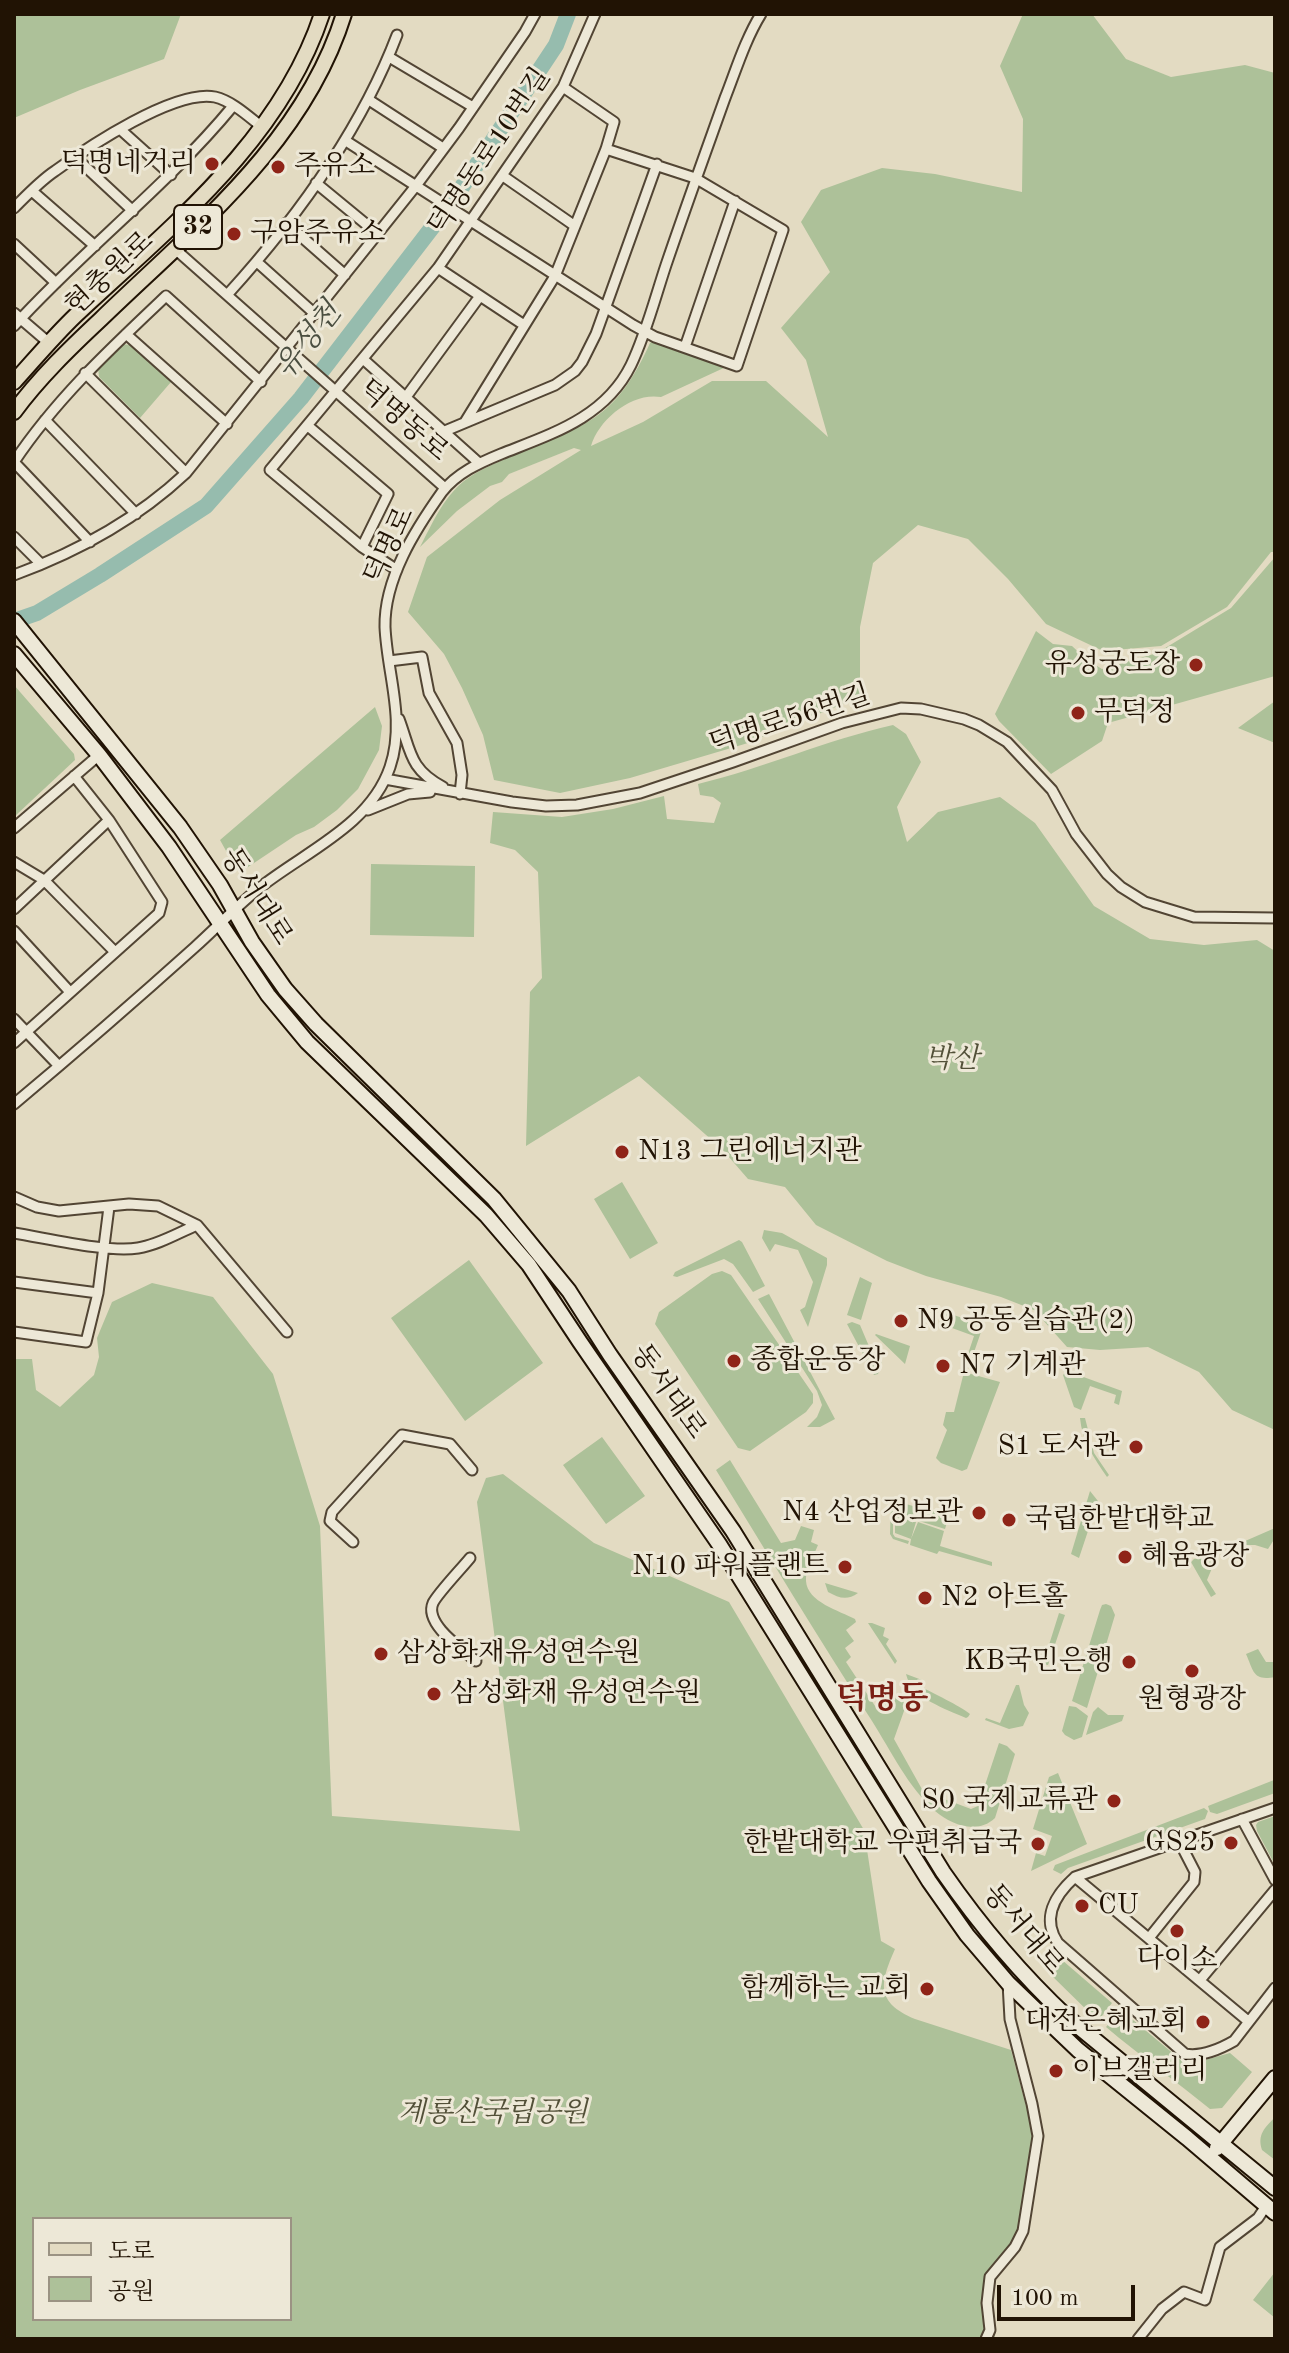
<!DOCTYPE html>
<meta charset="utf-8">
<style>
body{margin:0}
#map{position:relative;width:1289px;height:2353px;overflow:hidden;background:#e3dbc2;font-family:"Old Standard TT","Noto Serif KR",serif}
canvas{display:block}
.frame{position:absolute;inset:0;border:16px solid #211304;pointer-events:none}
.legend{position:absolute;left:32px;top:2217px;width:260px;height:104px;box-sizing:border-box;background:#ede8d7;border:2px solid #9b9383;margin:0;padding:10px 14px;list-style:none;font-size:24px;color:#211304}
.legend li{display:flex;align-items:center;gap:16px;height:40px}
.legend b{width:40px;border:2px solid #9b9383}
.scale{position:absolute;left:997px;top:2285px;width:138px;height:36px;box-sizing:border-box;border:4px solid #211304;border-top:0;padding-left:10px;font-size:24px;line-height:28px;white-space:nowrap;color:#211304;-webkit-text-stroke:6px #ede8d7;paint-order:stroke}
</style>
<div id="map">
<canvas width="1289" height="2353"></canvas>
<div class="frame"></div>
<ul class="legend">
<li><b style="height:10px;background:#e3dbc2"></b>도로</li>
<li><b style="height:22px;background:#adc199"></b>공원</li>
</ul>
<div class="scale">100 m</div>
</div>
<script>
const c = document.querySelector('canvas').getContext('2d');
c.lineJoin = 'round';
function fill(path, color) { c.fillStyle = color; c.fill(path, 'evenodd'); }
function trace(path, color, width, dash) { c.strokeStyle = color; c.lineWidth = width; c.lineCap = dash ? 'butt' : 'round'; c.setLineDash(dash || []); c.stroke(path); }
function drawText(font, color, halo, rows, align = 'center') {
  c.font = font + ' "Old Standard TT","Noto Serif KR",serif'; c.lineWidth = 6; c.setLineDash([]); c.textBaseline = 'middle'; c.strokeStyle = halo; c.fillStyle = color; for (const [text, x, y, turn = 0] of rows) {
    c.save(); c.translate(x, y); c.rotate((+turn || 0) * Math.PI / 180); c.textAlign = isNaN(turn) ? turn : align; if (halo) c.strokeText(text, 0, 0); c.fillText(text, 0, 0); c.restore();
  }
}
fill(new Path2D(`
 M14 14H181L164 59 80 90 14 118Z
 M1023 14H1092L1126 59 1171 77 1245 65 1275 73V552H1271L1227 607 1161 646 1103 651 1046 624 1008 579 968 539 918 525 873 563 860 627V697L748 743 630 778 560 793 494 780 483 735 462 688 444 654 408 612 427 557 500 500 581 450 574 448 509 474 502 482 490 486 457 511 420 547C432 524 443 498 464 481 481 468 501 461 519 453 590 424 617 416 650 343L653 341 728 366 661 397C632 392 599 419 591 446L643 422 712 381H766L828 437 806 360 781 328 830 272 801 222 821 190 882 168 935 174 1022 192 1023 119 1000 66Z
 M122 344 130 345 171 382 140 418 99 377 98 367Z
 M1275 557V676L1108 723 1102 741 1051 774 999 721 995 714 1036 631 1053 644 1072 646 1087 660 1102 669 1157 653 1231 608Z
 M14 685 74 754 75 760 14 817Z
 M1275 701V743L1238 728Z
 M375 707 382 726 379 750 358 789 337 810 314 827 296 835 245 869 235 867 220 840Z
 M893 725 906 734 921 762 897 807 907 842 938 812 1000 797 1035 823 1094 906 1150 939 1204 945 1257 940 1275 951V1430L1232 1410 1199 1372 1148 1347 1100 1350 1067 1347 1034 1310 1001 1297 926 1276 887 1261 816 1225 785 1187 748 1179 722 1149 639 1076 526 1146 530 992 542 978 538 872 515 850 490 843 493 812 562 817 613 809 664 796 667 819 714 823 721 803 713 797 700 795 698 784C764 768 826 740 893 725Z
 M371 864 475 866 474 937 370 935Z
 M622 1182 658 1243 630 1259 594 1199Z
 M764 1230 782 1233 827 1258V1265L808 1327 800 1310 805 1307 813 1282 798 1250 775 1244 770 1252 762 1238Z
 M739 1240 742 1242 765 1286 753 1292 733 1264 724 1259 677 1277 673 1276 675 1272Z
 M469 1260 543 1363 465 1421 391 1318Z
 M722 1271 731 1275 813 1394V1403L806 1412 750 1451 738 1448 655 1324 659 1312 712 1274Z
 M860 1277 872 1283 861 1320 847 1315Z
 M152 1283 213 1297 273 1374 320 1526 332 1816 520 1831 477 1502 486 1478 503 1474 594 1543 729 1602 864 1830 881 1941 895 1949C880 1983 875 2002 915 2019L1011 2050 1034 2136 1020 2230 1012 2247 999 2262 992 2291V2312L995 2335 994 2339H14V1359H32L36 1390 60 1407 94 1375 99 1357 97 1338 112 1302ZM34 2219H290V2319H34Z
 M769 1294 835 1419 820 1427H807L817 1417 822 1405 817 1391 758 1299Z
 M945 1312 971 1321 969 1327 981 1332 972 1358 967 1357 974 1336 941 1324Z
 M852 1322 860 1325 871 1351 882 1363 878 1374 874 1375 847 1324Z
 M876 1334 910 1346 905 1364 875 1335Z
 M1067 1371 1122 1391 1119 1405 1114 1403 1116 1395 1090 1386 1081 1410 1074 1407 1063 1375Z
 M964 1372 1000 1382 967 1469 962 1471 941 1463 936 1458 947 1430 943 1425 946 1412H954Z
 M1080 1418H1085L1094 1453 1109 1475 1107 1477C1094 1458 1082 1441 1080 1418Z
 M602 1437 645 1496 606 1524 563 1465Z
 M730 1460 781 1543 795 1540 801 1526 814 1530 811 1542 818 1545C814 1555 805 1571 806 1581 807 1602 840 1611 855 1619L856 1622 846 1630 854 1641 845 1648 851 1657 846 1662 877 1709 898 1694 904 1693 909 1697 894 1739 923 1791 971 1809 978 1806 999 1743 1007 1746 1015 1754 995 1818C977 1835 952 1825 935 1811 908 1787 891 1751 872 1721 818 1638 768 1554 716 1470Z
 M1090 1491 1098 1501 1079 1558 1071 1554Z
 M899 1502 920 1508 917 1521 893 1514V1534L895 1537 909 1541 908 1544 893 1539 890 1534 891 1503H893V1513Z
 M923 1508 949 1516 945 1529 919 1521Z
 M895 1516 916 1522 911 1539 918 1522 944 1531 940 1546 992 1562V1566L939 1551 937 1554 910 1545 911 1539 895 1533Z
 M1275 1528V1538L1268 1549 1255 1545H1236Z
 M1211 1555 1215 1561 1207 1580 1216 1594 1211 1597 1191 1562 1194 1559Z
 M825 1583 858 1593C847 1601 839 1598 828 1592Z
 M1106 1604 1111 1606 1115 1615 1087 1708 1072 1701 1100 1610 1102 1605Z
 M1059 1613 1065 1615 1048 1665 1043 1664Z
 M872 1623 885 1628 883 1636 889 1639 886 1644 897 1661 895 1664 868 1623Z
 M1258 1649 1266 1662H1275V1677C1253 1681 1254 1672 1246 1654Z
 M906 1674 922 1680 920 1686C934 1694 959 1705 970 1714L968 1717 966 1718C946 1709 911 1698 906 1674Z
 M1016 1685H1019L1024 1705 1029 1713 1023 1726 1009 1729 985 1720 986 1718 1000 1723Z
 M1069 1706 1076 1707 1088 1716 1082 1737 1074 1740 1065 1735 1062 1731Z
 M1098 1707 1108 1715H1124L1122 1721 1086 1735 1093 1712Z
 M1058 1773 1087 1844 1031 1871 1036 1853 1045 1856 1052 1836 1033 1829 1049 1777Z
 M1274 1780 1275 1793 1217 1814 1210 1812 1208 1806Z
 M1204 1808 1208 1811 1205 1819 1068 1868 1061 1874 1053 1870 1055 1865Z
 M1275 1816V1865L1257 1831 1256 1825 1258 1822Z
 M1062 1960 1112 2003 1098 2021 1050 1974Z
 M1121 2010 1187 2065 1230 2053 1252 2072 1222 2108 1210 2109C1176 2081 1140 2056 1106 2027Z
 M1275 2117V2160L1262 2150C1257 2134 1265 2128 1275 2117Z
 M1275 2272V2318L1253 2300Z`), '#adc199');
trace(new Path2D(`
 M14 621 37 613 100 575 206 506 301 398 454 199 556 45 568 14`), '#96bcae', 16);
const street = new Path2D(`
 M389 57 473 107
 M369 100 443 148
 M121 130 171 175
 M346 141 633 325 655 337 737 366 783 230 695 178 606 149
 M75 157 133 211
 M503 176 575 226
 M316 183 378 234
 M32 191 95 246
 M14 208C27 195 40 181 55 171 88 147 175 89 215 97 232 101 248 116 262 127
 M286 223 345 275
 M14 244 56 283
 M175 249 445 488
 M257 262 315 314
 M438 268 524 325
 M227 295C297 218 360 132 397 35
 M14 313 49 343
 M14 326C84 249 167 186 233 106
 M126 334 227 424
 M685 347 735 201
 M363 359 479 463
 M85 373 186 473
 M406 397 480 296
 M45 420 136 514
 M465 422 555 276 606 149 614 122 563 87
 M308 426 388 494 362 547
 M445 431 555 385 575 371 582 362 596 334 657 164
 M14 462C56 399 111 348 166 296L261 382
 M14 462 90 542
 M14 537 41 564
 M397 570 362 547 270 470 438 268 563 87 595 14
 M14 575C77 552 137 519 186 473L415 187 459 128 525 32 535 14
 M389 661 422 657 429 693 457 743 462 775 460 794
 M399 719C411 751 409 769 443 787
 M385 779 512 802 546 806 577 805 640 793 733 762 842 723 901 708 921 709 964 719 979 725 1007 742 1052 790 1076 834 1107 874 1121 887 1145 902 1194 917 1275 918
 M368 810 408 794 430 792
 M14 828 99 755
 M14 862 44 880 115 952
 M14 909 109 820
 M14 931 70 992
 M14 1019 59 1066
 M14 1043 159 913 162 902 109 820 74 776
 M14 1104C75 1053 136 1000 195 947 216 928 236 907 258 889 304 852 370 826 390 767 406 720 387 674 385 627 384 579 415 530 442 492 457 473 479 463 501 454 551 434 605 418 631 365 646 334 655 298 666 265 685 209 705 154 725 98 736 70 745 40 761 14
 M14 1197 37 1207 59 1211 129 1204 158 1206 197 1225 287 1332
 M14 1233C46 1238 108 1253 138 1248 158 1245 178 1233 197 1225
 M14 1282 98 1293
 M14 1332 86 1342 98 1293 109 1207
 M353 1542 330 1521 332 1512 402 1435 450 1444 472 1470
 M470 1558C462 1568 438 1593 433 1603 424 1624 462 1649 476 1661
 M1275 1808 1075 1877C1055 1895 1041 1918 1058 1943L1185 2054C1201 2057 1220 2049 1234 2041L1275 1988
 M1242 1819 1275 1880
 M1075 1877 1248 2021
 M1149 1938 1194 1882 1195 1872 1179 1841
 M1200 1980 1275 1890
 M986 2339 990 2330 987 2303 990 2277 1015 2247 1023 2231 1038 2136 1032 2104 1010 2019 1008 1983
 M1138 2339 1162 2309 1184 2292 1205 2300 1220 2247 1258 2218 1266 2206`);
const secondary = new Path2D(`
 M14 621 180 827 220 885 252 942 285 989 316 1024 494 1199 569 1291 610 1355 733 1531 943 1872C979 1924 1021 1974 1068 2018L1275 2188
 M14 654 99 755 169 847 268 995 307 1042 486 1215 529 1265 580 1342 719 1544 929 1881 967 1935 1008 1983 1035 2009 1078 2050 1187 2138 1275 2213
 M1217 2148 1275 2078`);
const primary = new Path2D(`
 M14 382C34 360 54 336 76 315 170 227 280 141 322 14
 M14 412C39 378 70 348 101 319 195 228 304 143 344 14`);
trace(street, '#524534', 13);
trace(secondary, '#211304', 18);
trace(primary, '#211304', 18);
trace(street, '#ede8d7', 9);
trace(secondary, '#ede8d7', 14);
trace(primary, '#e3dbc2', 14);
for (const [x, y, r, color] of [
 [212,164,8,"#8f2418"],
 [278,167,8,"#8f2418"],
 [234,234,8,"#8f2418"],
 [1196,665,8,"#8f2418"],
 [1078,713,8,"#8f2418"],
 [622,1152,8,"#8f2418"],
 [901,1321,8,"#8f2418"],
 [734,1361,8,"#8f2418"],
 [943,1366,8,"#8f2418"],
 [1136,1447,8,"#8f2418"],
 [979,1513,8,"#8f2418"],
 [1009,1520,8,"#8f2418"],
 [1125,1557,8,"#8f2418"],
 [845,1567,8,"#8f2418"],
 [925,1598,8,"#8f2418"],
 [381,1654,8,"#8f2418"],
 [1129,1662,8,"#8f2418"],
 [1192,1671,8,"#8f2418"],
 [434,1694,8,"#8f2418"],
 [1114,1801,8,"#8f2418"],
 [1231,1843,8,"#8f2418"],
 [1038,1844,8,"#8f2418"],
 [1082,1906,8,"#8f2418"],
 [1177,1931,8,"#8f2418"],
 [927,1989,8,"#8f2418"],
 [1203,2022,8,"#8f2418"],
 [1056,2071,8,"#8f2418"]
]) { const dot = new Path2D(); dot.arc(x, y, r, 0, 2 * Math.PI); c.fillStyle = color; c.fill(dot); trace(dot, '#ede8d7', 3); }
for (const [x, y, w] of [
 [198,227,48]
]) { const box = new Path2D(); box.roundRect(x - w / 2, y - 22, w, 44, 6); c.fillStyle = '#ede8d7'; c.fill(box); trace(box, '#211304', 2); }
drawText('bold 26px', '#211304', null, [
 ["32",198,227]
]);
drawText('28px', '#211304', '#ede8d7', [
 ["덕명동로10번길",490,152,-56],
 ["현충원로",110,274,-43],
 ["덕명동로",403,421,41],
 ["덕명로",390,546,-65],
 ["덕명로56번길",790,720,-18],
 ["동서대로",256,897,58],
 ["동서대로",668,1392,55],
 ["동서대로",1023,1930,50]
]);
drawText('28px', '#211304', '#ede8d7', [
 ["덕명네거리",196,164,"right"],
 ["주유소",294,167],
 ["구암주유소",250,234],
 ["유성궁도장",1180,665,"right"],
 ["무덕정",1094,713],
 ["N13 그린에너지관",638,1152],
 ["N9 공동실습관(2)",917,1321],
 ["종합운동장",750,1361],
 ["N7 기계관",959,1366],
 ["S1 도서관",1120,1447,"right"],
 ["N4 산업정보관",963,1513,"right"],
 ["국립한밭대학교",1025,1520],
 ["혜윰광장",1141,1557],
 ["N10 파워플랜트",829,1567,"right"],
 ["N2 아트홀",941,1598],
 ["삼상화재유성연수원",397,1654],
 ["KB국민은행",1113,1662,"right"],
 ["삼성화재 유성연수원",450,1694],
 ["원형광장",1192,1700,"center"],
 ["S0 국제교류관",1098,1801,"right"],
 ["GS25",1215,1843,"right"],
 ["한밭대학교 우편취급국",1022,1844,"right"],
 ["CU",1098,1906],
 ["다이소",1177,1960,"center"],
 ["함께하는 교회",911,1989,"right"],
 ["대전은혜교회",1187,2022,"right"],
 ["이브갤러리",1072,2071]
], 'left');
drawText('italic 28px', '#525038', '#ede8d7', [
 ["박산",952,1060],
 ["계룡산국립공원",493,2114]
]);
drawText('italic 30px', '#4a4e40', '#ede8d7', [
 ["유성천",309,341,-52]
]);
drawText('bold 32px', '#7a1f14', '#ede8d7', [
 ["덕명동",882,1700]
]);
</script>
